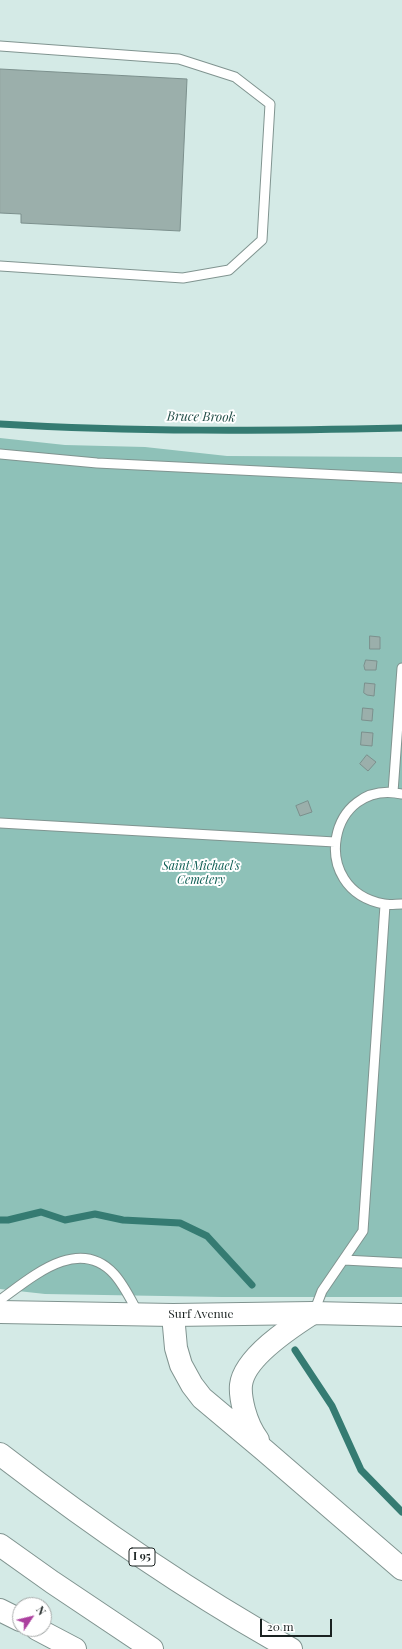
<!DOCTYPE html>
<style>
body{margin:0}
#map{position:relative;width:402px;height:1649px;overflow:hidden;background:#d4eae6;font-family:"Playfair Display",serif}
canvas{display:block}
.north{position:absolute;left:12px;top:1597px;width:40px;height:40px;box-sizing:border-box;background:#fff;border:1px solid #a3a7a6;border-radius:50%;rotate:55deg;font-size:11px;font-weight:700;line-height:16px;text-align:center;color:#1a2221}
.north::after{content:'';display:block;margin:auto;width:14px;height:18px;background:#ac409f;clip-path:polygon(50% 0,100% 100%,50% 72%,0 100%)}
.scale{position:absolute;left:260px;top:1619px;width:72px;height:18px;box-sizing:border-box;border:2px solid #1a2221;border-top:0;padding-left:5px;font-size:12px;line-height:14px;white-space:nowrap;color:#1a2221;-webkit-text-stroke:3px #fff;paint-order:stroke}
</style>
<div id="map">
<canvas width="402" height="1649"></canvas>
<div class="north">N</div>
<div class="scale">20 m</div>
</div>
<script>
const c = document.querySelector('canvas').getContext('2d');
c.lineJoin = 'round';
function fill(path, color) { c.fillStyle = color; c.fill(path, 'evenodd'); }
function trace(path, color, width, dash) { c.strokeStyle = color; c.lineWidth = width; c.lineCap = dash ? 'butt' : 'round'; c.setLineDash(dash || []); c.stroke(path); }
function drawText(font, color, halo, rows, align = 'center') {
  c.font = font + ' "Playfair Display",serif'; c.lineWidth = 4; c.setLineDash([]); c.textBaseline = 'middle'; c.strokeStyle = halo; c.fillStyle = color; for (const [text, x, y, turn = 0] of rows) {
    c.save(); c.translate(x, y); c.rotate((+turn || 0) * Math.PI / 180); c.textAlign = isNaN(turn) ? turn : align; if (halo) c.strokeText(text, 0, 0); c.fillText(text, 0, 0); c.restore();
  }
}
fill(new Path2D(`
 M0 438 65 445 145 447 227 456 402 457V1297H222L45 1294 0 1289Z`), '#8ec1b8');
trace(new Path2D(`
 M0 424C134 432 268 431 402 428
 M0 1220H8L41 1212 65 1220 95 1214 123 1220 180 1223 207 1236 252 1285
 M295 1350 332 1406 361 1470 402 1512`), '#357b72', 7);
const building = new Path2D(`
 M0 69 187 79 180 231 21 223V214L0 213Z
 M370 636 380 637V649H370Z
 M366 660 377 661 376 670H365L364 666Z
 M365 683 375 684 374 696 367 695 364 693Z
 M363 708 373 709 372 721 362 720Z
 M362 732 373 733 372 746 361 745Z
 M367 755 376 762 368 771 360 764Z
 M308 801 312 812 300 816 296 806Z`);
fill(building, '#9bafab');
trace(building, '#7c908d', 1);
const lane = new Path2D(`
 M0 46 179 59 235 77 270 104 262 240 229 270 183 278 0 266
 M0 454 97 463 402 478
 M393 792 402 668
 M402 794C328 778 307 890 384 904 389 905 396 904 402 904
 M0 823 335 842
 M344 1260 402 1263
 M0 1300C31 1278 78 1235 114 1274 124 1285 131 1300 138 1313
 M314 1312 322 1291 363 1231 385 905`);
const secondary = new Path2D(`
 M0 1312 173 1315 313 1313 402 1315`);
const highway = new Path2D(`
 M173 1315 176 1348 181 1365 192 1385 202 1398 264 1450 402 1569
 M258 1440C251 1431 247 1421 244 1410 242 1402 240 1394 241 1385 244 1358 291 1327 313 1313
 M0 1454C92 1525 189 1592 291 1649
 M0 1545 52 1582 152 1649
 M0 1610 20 1620
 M37 1629 75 1649`);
trace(lane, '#809490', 11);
trace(secondary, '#809490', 24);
trace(highway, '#809490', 24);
trace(lane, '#fff', 9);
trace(secondary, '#fff', 22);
trace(highway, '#fff', 22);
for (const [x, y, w] of [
 [142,1557,26]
]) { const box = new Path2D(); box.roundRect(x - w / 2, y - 9, w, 18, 3); c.fillStyle = '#fff'; c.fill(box); trace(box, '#1a2221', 1); }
drawText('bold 11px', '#1a2221', null, [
 ["I 95",142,1557]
]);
drawText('italic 12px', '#0f5f55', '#fff', [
 ["Saint Michael's",201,866],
 ["Cemetery",201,880]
]);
drawText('12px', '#1a2221', '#fff', [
 ["Surf Avenue",201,1314]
]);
drawText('italic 13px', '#26504a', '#fff', [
 ["Bruce Brook",201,417,1]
]);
</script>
